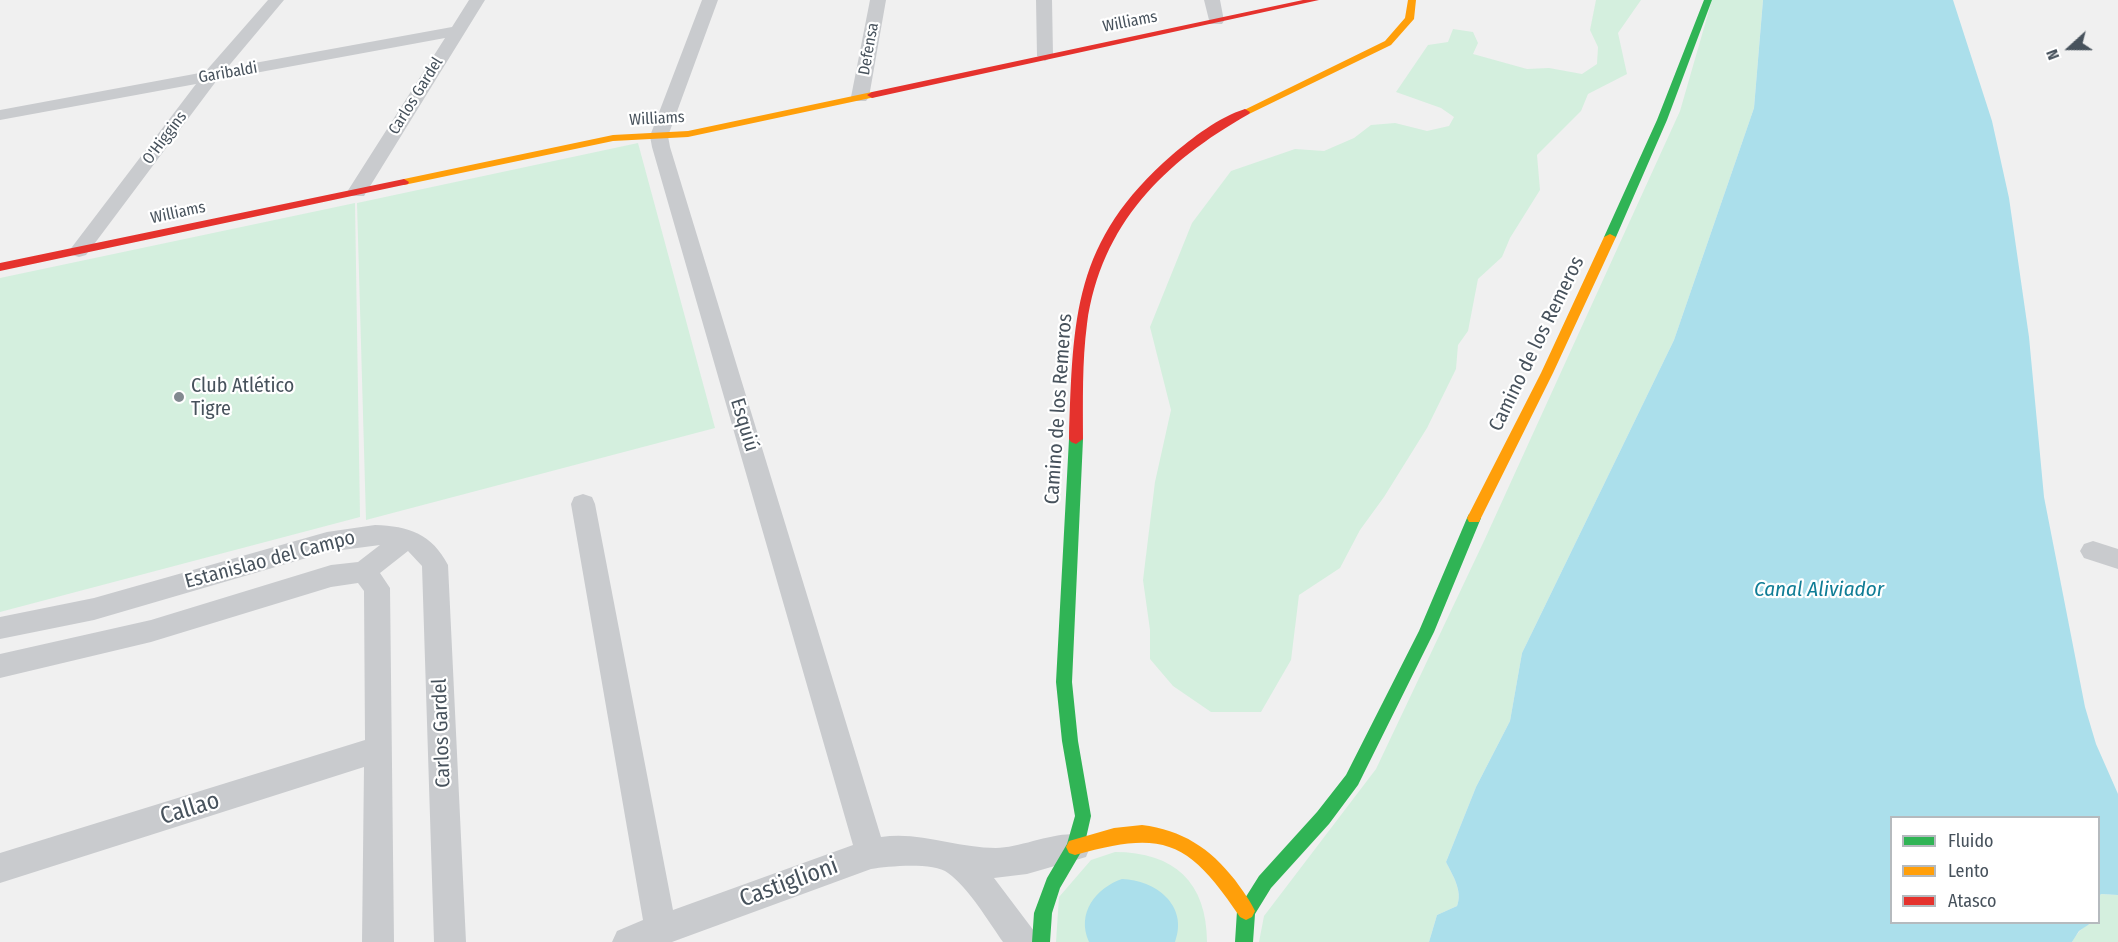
<!DOCTYPE html>
<meta charset="utf-8">
<style>
body{margin:0}
#map{position:relative;width:2118px;height:942px;overflow:hidden;background:#f0f0f0;font-family:"Fira Sans Condensed",sans-serif}
canvas{display:block}
.legend{position:absolute;left:1890px;top:816px;width:210px;height:108px;box-sizing:border-box;background:#fff;border:2px solid #b5babe;margin:0;padding:8px 10px;list-style:none;font-size:18px;color:#47525c}
.legend li{display:flex;align-items:center;gap:12px;height:30px}
.legend b{width:30px;border:2px solid #b5babe}
.north{position:absolute;left:2040px;top:18px;width:60px;height:60px;-webkit-text-stroke:4px #fff;paint-order:stroke;rotate:249deg;font-size:16px;font-weight:700;line-height:24px;text-align:center;color:#47525c}
.north::after{content:'';display:block;margin:auto;width:21px;height:27px;background:#47525c;clip-path:polygon(50% 0,100% 100%,50% 72%,0 100%)}
</style>
<div id="map">
<canvas width="2118" height="942"></canvas>
<ul class="legend">
<li><b style="height:8px;background:#30b455"></b>Fluido</li>
<li><b style="height:8px;background:#ff9f0a"></b>Lento</li>
<li><b style="height:8px;background:#e5322d"></b>Atasco</li>
</ul>
<div class="north">N</div>
</div>
<script>
const c = document.querySelector('canvas').getContext('2d');
c.lineJoin = 'round';
function fill(path, color) { c.fillStyle = color; c.fill(path, 'evenodd'); }
function trace(path, color, width, dash) { c.strokeStyle = color; c.lineWidth = width; c.lineCap = dash ? 'butt' : 'round'; c.setLineDash(dash || []); c.stroke(path); }
function drawText(font, color, halo, rows, align = 'center') {
  c.font = font + ' "Fira Sans Condensed",sans-serif'; c.lineWidth = 4.5; c.setLineDash([]); c.textBaseline = 'middle'; c.strokeStyle = halo; c.fillStyle = color; for (const [text, x, y, turn = 0] of rows) {
    c.save(); c.translate(x, y); c.rotate((+turn || 0) * Math.PI / 180); c.textAlign = isNaN(turn) ? turn : align; if (halo) c.strokeText(text, 0, 0); c.fillText(text, 0, 0); c.restore();
  }
}
fill(new Path2D(`
 M1596 0H1641L1618 33 1627 74 1588 94 1581 111 1537 155 1540 190 1510 238 1502 257 1478 279 1468 331 1458 345 1456 369 1427 428 1384 497 1360 530 1340 568 1299 595 1291 660 1261 712H1211L1173 686 1150 659V630L1143 580 1155 482 1171 410 1150 327 1192 223 1231 171 1295 149 1324 151 1354 138 1371 125 1395 123 1427 131 1449 126 1454 117 1441 108 1396 92 1428 45 1448 42 1453 29 1473 32 1478 43 1473 54 1527 69 1549 68 1582 74 1597 64 1598 47 1590 30Z
 M1712 0H1763L1754 108 1674 340 1522 653 1510 721 1476 787 1446 862C1453 876 1463 891 1457 906L1437 915 1429 942H1259L1264 916 1376 769 1484 541 1680 111Z
 M638 143 715 428 366 520 357 203Z
 M355 203 360 517 0 612V278Z
 M1115 852C1174 852 1207 882 1207 942H1056L1059 897 1091 860Z
 M2101 894 2118 895V942H2072C2078 931 2086 923 2098 922L2099 897Z`), '#d4efde');
fill(new Path2D(`
 M1763 0H1953L1992 121 2009 198 2029 337 2044 497 2085 707 2096 744 2118 794V895L2101 894 2099 897 2098 818H1892V922L2091 923 2079 931 2072 942H1429L1437 915 1457 906C1463 891 1453 876 1446 862L1476 787 1510 721 1522 653 1674 340 1754 108Z
 M1122 879C1155 880 1189 905 1175 942H1089C1076 913 1096 888 1122 879Z`), '#abdfeb');
fill(new Path2D(`
 M268 0H284L227 68 452 27 469 0H485L364 196H350L347 192 445 38 217 80 86 255 79 257 72 255 69 251 72 247 196 84 0 120V110L205 72Z
 M702 0H718L668 136 670 147 881 837C920 831 957 848 996 848 1023 848 1063 827 1086 837L1090 847 1086 857 1027 874 994 878 1034 931 1039 942H1003C988 921 969 888 948 873 934 862 889 866 871 869L672 942H612L617 931 643 920 571 504 574 497 583 494 592 497 595 504 673 910 853 845 652 147 650 136Z
 M870 0H886L869 97 866 101H854L851 97Z
 M1036 0H1052L1053 56 1045 61 1037 56Z
 M1204 0H1220L1224 21 1222 24H1210Z
 M375 525C409 526 432 534 448 565L466 942H434L422 566 408 551 380 573 390 588 394 942H362L364 767 0 883V853L365 740 364 591 358 583 331 587 151 642 0 678V654L151 620 331 565 358 562 380 545 327 552 94 620 0 639V617L94 598 327 532Z
 M2093 541 2118 549V569L2084 558 2080 551 2084 544Z`), '#c9cbce');
fill(new Path2D(`
 M1704 0H1712L1667 120 1616 237 1614 239H1606L1604 237 1657 120Z
 M1076 434 1083 439 1072 682 1078 741 1091 816 1084 847 1060 888 1052 913 1050 942H1032L1034 913 1047 878 1067 844 1075 816 1062 741 1056 682 1069 439Z
 M1474 513 1479 514 1481 518 1434 632 1358 785 1329 824 1271 888 1255 914 1253 942H1235L1237 911 1259 876 1317 812 1346 775 1419 631 1467 518 1469 514Z`), '#30b455');
fill(new Path2D(`
 M1408 0H1416L1414 19 1391 45 1249 114H1241L1240 112 1385 41 1405 18Z
 M872 92 877 95 875 97 688 137 613 141 404 185 399 182 404 179 613 135 688 131Z
 M1610 234 1616 237 1553 373 1479 522H1469L1467 518 1541 373 1604 237Z
 M1142 825C1182 830 1210 848 1235 880 1242 890 1250 900 1255 911L1252 917 1246 920 1240 917C1188 840 1164 830 1075 855L1069 853 1066 847 1069 841 1114 828Z`), '#ff9f0a');
fill(new Path2D(`
 M1303 0H1319L872 98 867 95 872 92Z
 M1245 109 1250 112 1249 114C1164 162 1101 224 1087 324 1082 362 1083 401 1083 439L1076 444 1071 442 1069 439C1073 317 1073 241 1172 155 1192 138 1219 117 1245 109Z
 M404 179 409 182 408 184 0 271V263Z`), '#e5322d');
for (const [x, y, r, color] of [
 [179,397,6,"#828990"]
]) { const dot = new Path2D(); dot.arc(x, y, r, 0, 2 * Math.PI); c.fillStyle = color; c.fill(dot); trace(dot, '#fff', 2); }
drawText('16px', '#47525c', '#fff', [
 ["Williams",1130,22,-11],
 ["Defensa",869,49,-80],
 ["Garibaldi",228,73,-10],
 ["Carlos Gardel",416,96,-58],
 ["Williams",657,119,-3],
 ["O'Higgins",165,138,-53],
 ["Williams",178,213,-12]
]);
drawText('20px', '#47525c', '#fff', [
 ["Camino de los Remeros",1537,344,-64],
 ["Camino de los Remeros",1059,409,-86],
 ["Esquiú",744,425,73],
 ["Estanislao del Campo",270,560,-15],
 ["Carlos Gardel",442,733,-92]
]);
drawText('20px', '#47525c', '#fff', [
 ["Club Atlético",191,386],
 ["Tigre",191,409]
], 'left');
drawText('italic 21px', '#107d96', '#fff', [
 ["Canal Aliviador",1819,590]
]);
drawText('24px', '#47525c', '#fff', [
 ["Callao",190,809,-17],
 ["Castiglioni",789,883,-20]
]);
</script>
